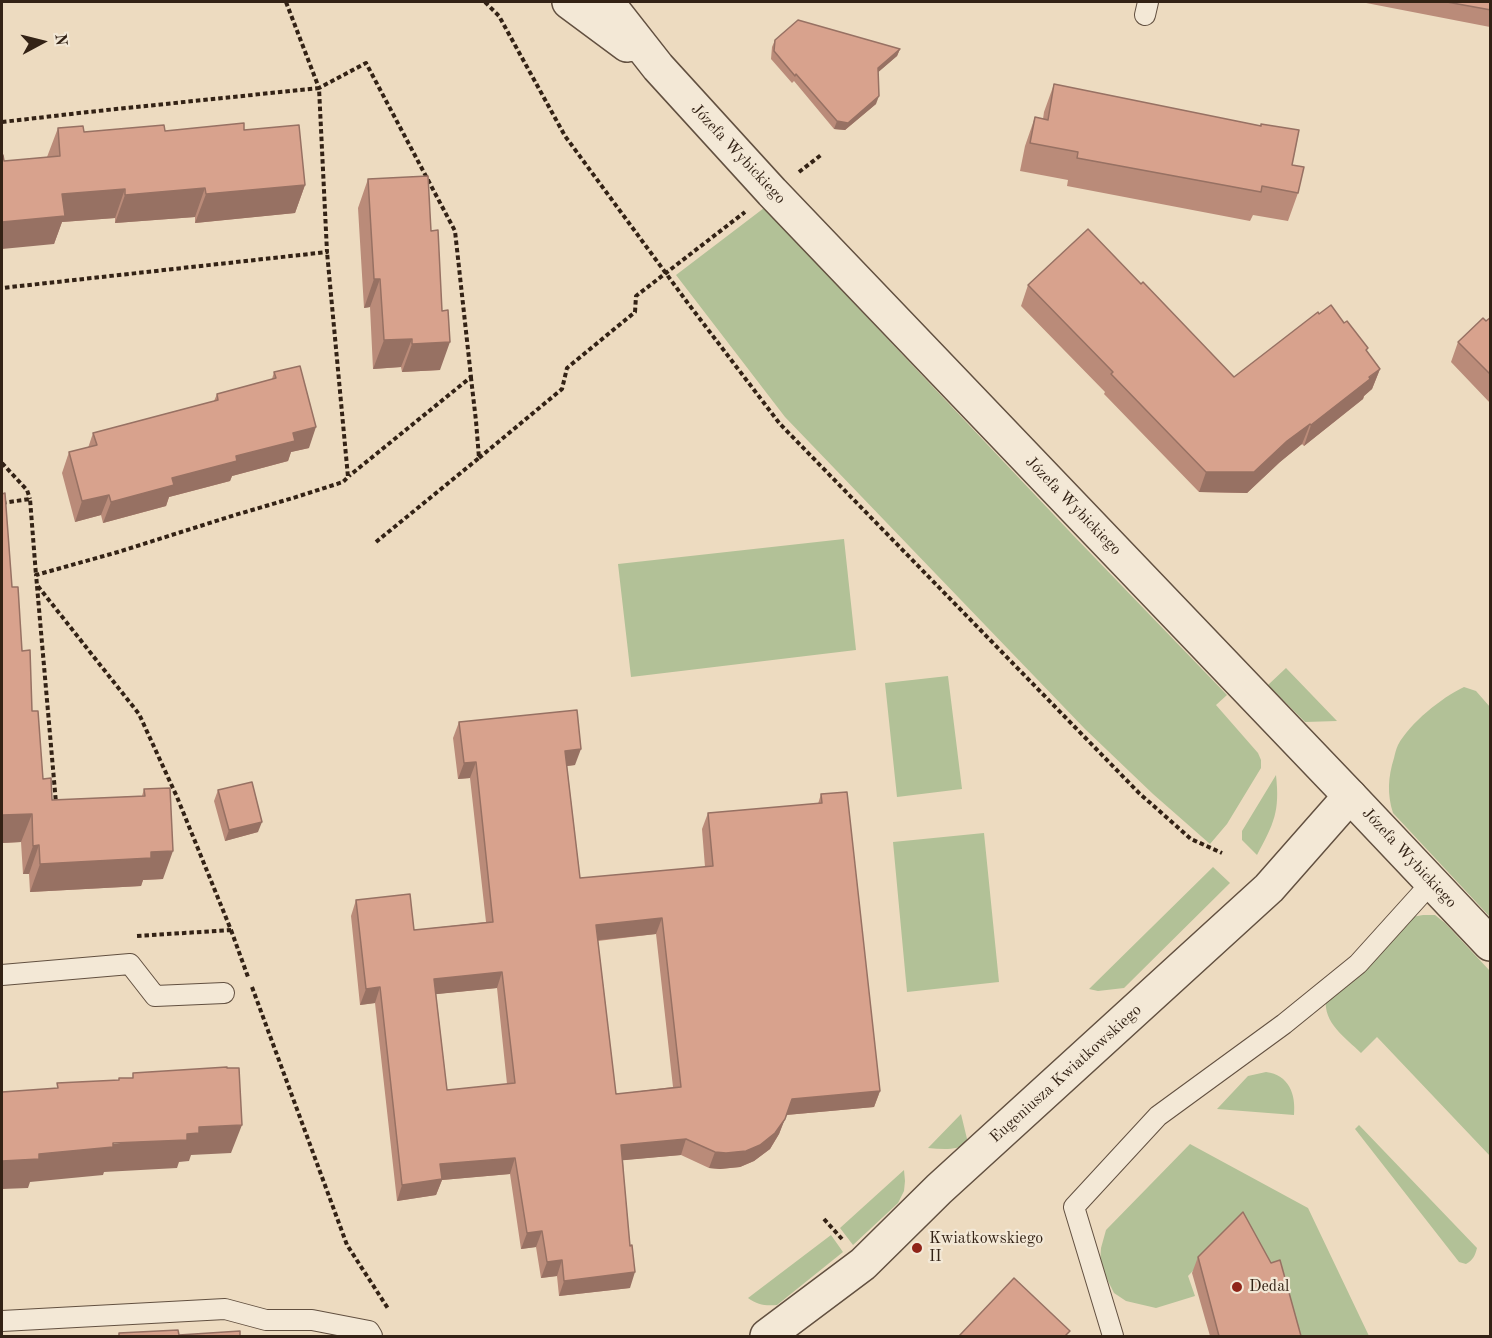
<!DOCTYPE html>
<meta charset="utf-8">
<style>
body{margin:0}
#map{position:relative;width:1492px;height:1338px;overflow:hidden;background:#eddbc0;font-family:"Old Standard TT",serif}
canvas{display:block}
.frame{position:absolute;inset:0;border:3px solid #332215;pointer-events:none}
.north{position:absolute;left:12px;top:12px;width:60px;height:60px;-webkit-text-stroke:4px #f3e8d6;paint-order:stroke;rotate:83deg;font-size:16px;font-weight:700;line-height:24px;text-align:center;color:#332215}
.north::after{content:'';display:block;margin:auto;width:21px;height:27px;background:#332215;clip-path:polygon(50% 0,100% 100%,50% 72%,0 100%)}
</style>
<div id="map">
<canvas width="1492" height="1338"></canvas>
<div class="frame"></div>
<div class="north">N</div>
</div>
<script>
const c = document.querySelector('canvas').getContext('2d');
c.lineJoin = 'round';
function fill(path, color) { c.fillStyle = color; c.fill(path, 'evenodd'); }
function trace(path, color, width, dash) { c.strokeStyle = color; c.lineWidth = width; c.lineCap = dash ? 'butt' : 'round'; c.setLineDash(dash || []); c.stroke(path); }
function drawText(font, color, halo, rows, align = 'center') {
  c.font = font + ' "Old Standard TT",serif'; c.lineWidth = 4.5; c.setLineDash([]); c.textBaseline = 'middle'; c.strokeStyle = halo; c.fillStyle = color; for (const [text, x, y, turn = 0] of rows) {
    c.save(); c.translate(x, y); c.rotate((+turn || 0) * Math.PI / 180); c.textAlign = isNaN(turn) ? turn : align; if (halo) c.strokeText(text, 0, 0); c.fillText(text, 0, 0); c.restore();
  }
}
fill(new Path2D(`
 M764 208 1071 533 1227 695 1216 705 1258 753 1261 760V768L1227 824 1210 844 1153 794 1085 729 785 417 676 275Z
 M844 539 856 650 631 677 618 564Z
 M1286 668 1337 721 1305 722 1268 685Z
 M948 676 962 789 897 797 885 683Z
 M1464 687 1476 691 1490 707V917L1393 813C1387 794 1388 777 1394 758 1395 754 1396 749 1398 745 1410 723 1441 698 1464 687Z
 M1276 775C1280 812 1274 823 1257 855L1242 840V831Z
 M984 833 999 982 907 992 893 842Z
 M1213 867 1230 883 1124 988 1098 991 1089 989Z
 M1423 915H1435L1445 923 1490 971V1156L1377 1037 1361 1053C1345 1037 1323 1023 1326 999L1412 917Z
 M1266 1072C1289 1075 1296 1094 1294 1115L1217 1109 1248 1076Z
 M961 1114 968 1143C956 1151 942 1149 928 1148Z
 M1359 1125 1477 1248C1475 1256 1473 1260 1466 1264L1459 1262 1355 1129Z
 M1190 1144 1308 1208 1369 1336H1300L1267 1273 1242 1220 1188 1276 1195 1296 1156 1308 1126 1301 1114 1293 1100 1265 1101 1248 1106 1230Z
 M904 1170 905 1181 904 1191 898 1203 853 1245 840 1228Z
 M831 1235 843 1252 777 1305C765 1306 758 1305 748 1298Z`), '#b2c197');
const service = new Path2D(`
 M1145 15 1148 2
 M2 975 130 964 155 996 224 993
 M2 1321 225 1309 266 1320H312L369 1331 372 1336
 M1113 1336 1074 1207 1158 1116 1284 1024 1358 964 1432 882`);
const minor = new Path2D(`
 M767 1336 863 1264 939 1189 1269 888 1350 796`);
const tertiary = new Path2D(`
 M569 2 627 45
 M607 2 658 67 772 192 1350 796 1490 944`);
trace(service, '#625040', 22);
trace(minor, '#625040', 36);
trace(tertiary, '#625040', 36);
trace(new Path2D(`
 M286 2 319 88 366 63 455 231 471 377 349 476
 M485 2 499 16 565 136 687 302 780 424 1139 793 1191 839 1222 853
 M2 122 88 112 319 88 327 252 2 288
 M799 172 821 155
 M479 458 562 389 567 368 635 312 636 296 745 212
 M2 463 27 490 30 499
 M2 503 30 499 36 575
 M376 542 479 458 476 421 471 378
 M37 586 56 803
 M231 930 248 977
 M137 936 231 930 177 797 139 714 37 585 36 575 118 552 235 515 293 498 343 482 348 477 327 252
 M252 987 347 1245 389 1310
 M824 1219 842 1239`), '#332215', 4, [4.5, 3]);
trace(service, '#f3e8d6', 20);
trace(minor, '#f3e8d6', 33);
trace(tertiary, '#f3e8d6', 33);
fill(new Path2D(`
 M1361 2H1491L1490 27Z
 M775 40 900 49 897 56 878 72 876 104 845 130 834 129 794 81 792 83 771 59 772 47Z
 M1054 84 1292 165 1298 193 1288 221 1253 215 1250 221 1067 186 1068 180 1020 171 1025 146 1035 117 1043 119 1044 112Z
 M58 128 84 132 244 130 305 185 295 213 195 223V217L115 223V218L62 222 54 244 4 161 47 157Z
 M368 179 440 370 402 372 401 367 373 369 370 307 364 308 358 208Z
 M1141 284 1234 377 1319 314 1367 352 1380 369 1372 389 1364 396 1363 399 1304 446 1302 444 1280 462 1247 493 1199 492 1104 394 1105 392 1021 306 1028 285Z
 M1491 317V404L1451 362 1458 342Z
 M274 372 309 448 291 452 288 461 232 476 230 481 169 497 166 506 103 523 101 515 75 522 62 473 69 452 88 448 93 433 214 401 217 394 272 379Z
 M2 494 12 587 43 779 52 800 142 796 144 789 163 879 143 880 141 886 30 892 29 874H23L21 842 2 843Z
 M459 722 575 765 567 766 580 878 705 867 702 829 708 813 818 804 821 794 880 1091 874 1107 786 1115 779 1134 770 1149 754 1161 740 1167 720 1169 709 1168 681 1155 623 1160 630 1288 559 1296 557 1276 541 1278 536 1247 521 1249 510 1174 442 1180 436 1195 397 1201 375 1003 360 1005 351 916 356 900 414 930 486 922 470 778 458 779 453 738ZM656 934 673 1087 616 1094 598 941ZM497 988 507 1084 447 1090 436 994Z
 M218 790 258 832 225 841 214 801Z
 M1198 1257 1301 1336H1210L1192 1273Z`), '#ba8b79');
fill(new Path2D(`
 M900 49 897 56 875 75 878 68Z
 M879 96 876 104 845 130 834 129 837 121Z
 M305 185 295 213 195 223 206 194Z
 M205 188 195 217 115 223 125 195Z
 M125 189 115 218 62 222 54 244 2 249V222L62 194Z
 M374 279H380L370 307 364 308Z
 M412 339 401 367 373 369 384 340Z
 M450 342 440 370 402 372 412 344Z
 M1380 369 1372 389 1364 396 1363 399 1304 446 1311 425Z
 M1310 424 1302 444 1280 462 1247 493 1199 492 1206 472Z
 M316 427 309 448 291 452 288 461 232 476 230 481 169 497 166 506 103 523 111 502 172 478 236 456 293 433Z
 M109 495 101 515 75 522 82 501Z
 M581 749 575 765 559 767 565 751Z
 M476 762 470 778 458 779 464 763Z
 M32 814 21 842 2 843V815Z
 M262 822 258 832 225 841 229 830Z
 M39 845 29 874H23L33 846Z
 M173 851 163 879 143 880 141 886 30 892 40 864 151 852Z
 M662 918 656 934 590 941 596 925Z
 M502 972 497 988 428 995 434 979Z
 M380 987 375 1003 360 1005 366 989Z
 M880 1091 874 1107 786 1115 792 1099Z
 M785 1119 779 1134 770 1149 754 1161 740 1167 720 1169 709 1168 715 1152Z
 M242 1125 231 1153 191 1155 189 1161 179 1162 177 1168 104 1172 103 1175 30 1182 28 1188 2 1189V1161L39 1154 187 1134 199 1127Z
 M686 1139 681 1155 615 1161 621 1145Z
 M515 1158 510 1174 442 1180 436 1195 397 1201 402 1185 440 1164Z
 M542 1231 536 1247 521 1249 527 1233Z
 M562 1260 557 1276 541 1278 547 1262Z
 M635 1272 630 1288 559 1296 564 1281Z`), '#977163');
const building = new Path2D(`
 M1447 2H1491V10Z
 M798 20 900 49 878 68 879 96 848 123 837 121 796 74 795 76 774 51 775 40Z
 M1054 84 1261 126V124L1299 130 1292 165 1304 167 1298 193 1262 186 1261 192 1077 158 1078 152 1030 143 1035 117 1048 120Z
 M244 123V130L299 125 305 185 206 194 205 188 125 195V189L62 194 65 216 2 222V155H3L4 161 60 156 58 128 83 126 84 132 164 125 165 131Z
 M428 176 431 231 438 230 442 311 448 310 450 342 412 344V339L384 340 380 279H374L368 179Z
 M1088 229 1141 284 1143 282 1234 377 1318 312 1319 314 1331 305 1344 323 1347 321 1368 348 1366 350 1380 369 1369 377 1370 379 1311 425 1310 424 1287 441 1254 472H1206L1111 374 1113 372 1028 285Z
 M1491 317V375L1458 342 1483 318 1486 321Z
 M300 366 316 427 293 433 295 441 236 456 237 461 172 478 174 485 111 502 109 495 82 501 69 452 97 445 93 433 218 400 217 394 276 378 274 372Z
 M5 493 12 587H18L22 651 30 650 32 711H38L43 779 51 778 52 800 145 796 144 789 170 788 173 851 151 852V858L40 864 39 845 33 846 32 814 2 815V494Z
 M577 710 581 749 565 751 580 878 713 866 708 813 822 803 821 794 847 792 880 1091 792 1099 785 1119 775 1133 760 1145 746 1151 726 1153 715 1152 686 1139 621 1145 630 1246 632 1245 635 1272 564 1281 562 1260 547 1262 542 1231 527 1233 515 1158 440 1164 442 1179 402 1185 380 987 366 989 356 900 410 894 414 930 493 922 476 762 464 763 459 722ZM662 918 681 1087 616 1094 596 925ZM502 972 515 1083 447 1090 434 979Z
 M252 782 262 822 229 830 218 790Z
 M227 1067V1068H239L242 1125 199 1127V1133L187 1134V1140L113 1143V1147L39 1154V1159L2 1161V1092L58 1088 57 1083 119 1080V1078H133V1073Z
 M1243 1212 1271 1263 1280 1260 1301 1336H1219L1198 1257Z
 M1014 1278 1070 1331 1065 1336H959Z
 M178 1330 179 1335 240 1331V1336H119V1333Z`);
fill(building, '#d8a28d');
trace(building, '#977163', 1.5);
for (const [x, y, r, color] of [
 [917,1248,6,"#8f2418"],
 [1237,1287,6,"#8f2418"]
]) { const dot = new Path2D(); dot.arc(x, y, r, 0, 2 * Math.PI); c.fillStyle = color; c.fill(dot); trace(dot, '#f3e8d6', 2); }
drawText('16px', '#332215', '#f3e8d6', [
 ["Józefa Wybickiego",738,154,47],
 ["Józefa Wybickiego",1073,506,46],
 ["Józefa Wybickiego",1409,858,47],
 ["Eugeniusza Kwiatkowskiego",1066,1074,-42]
]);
drawText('16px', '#332215', '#f3e8d6', [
 ["Kwiatkowskiego",929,1239],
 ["II",929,1257],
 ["Dedal",1249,1287]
], 'left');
</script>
